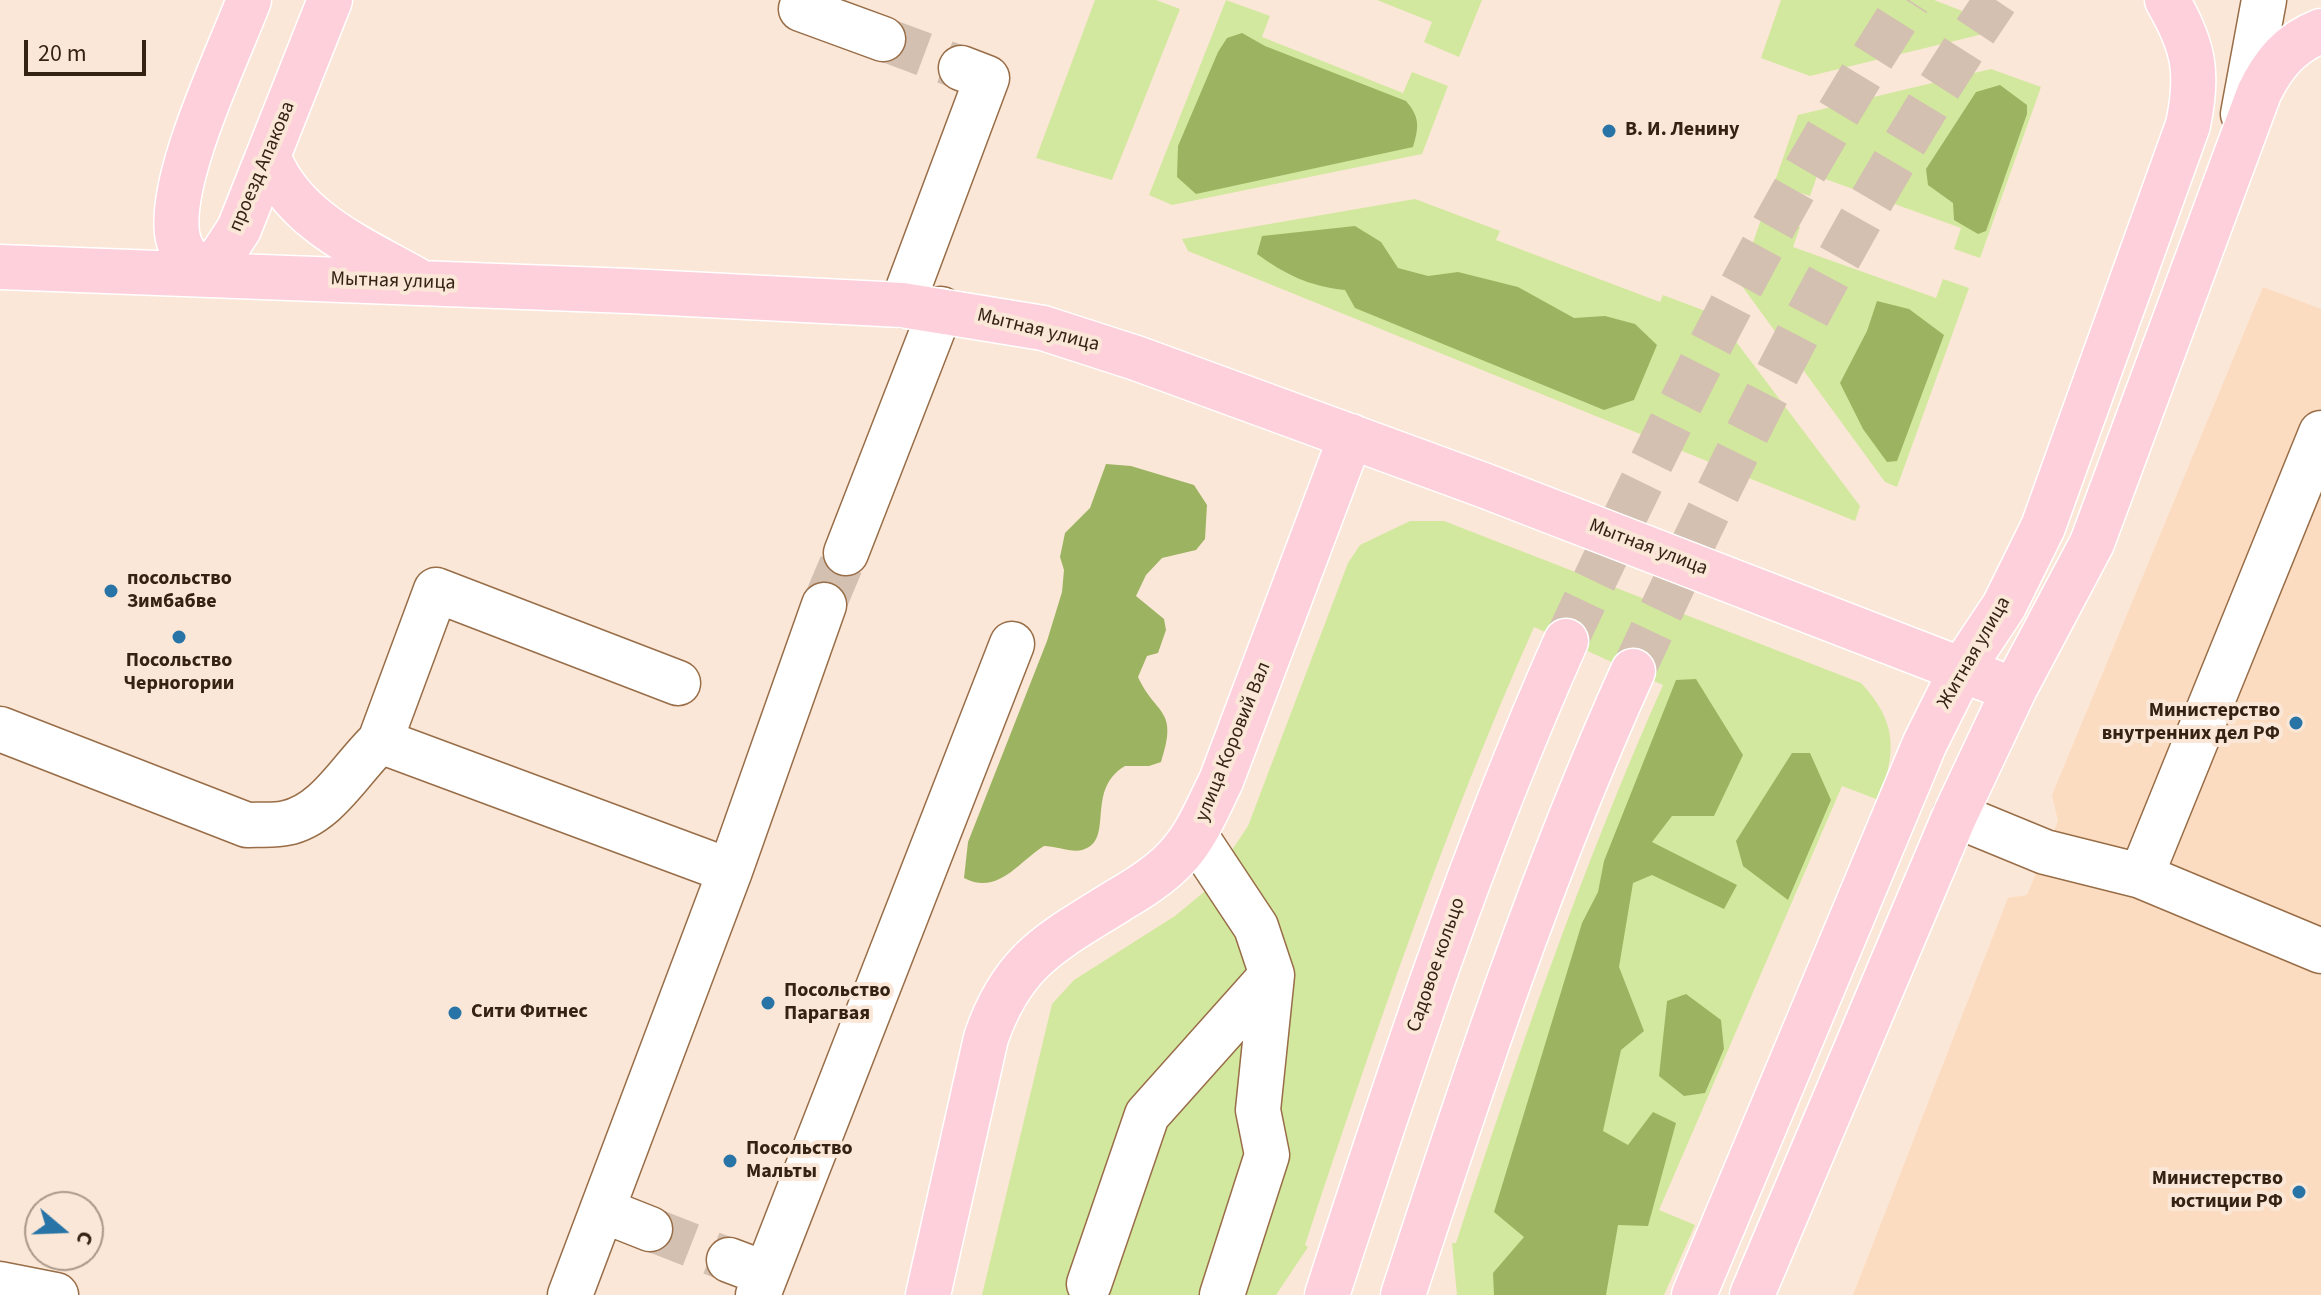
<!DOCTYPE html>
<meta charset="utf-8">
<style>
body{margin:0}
#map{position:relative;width:2321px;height:1295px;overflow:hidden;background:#fbe7d7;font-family:"Source Sans 3",sans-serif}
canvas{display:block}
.north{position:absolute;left:24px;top:1191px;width:80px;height:80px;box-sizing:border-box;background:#fbe7d7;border:2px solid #ab9888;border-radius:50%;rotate:109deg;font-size:22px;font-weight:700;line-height:32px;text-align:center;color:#342212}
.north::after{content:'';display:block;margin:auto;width:28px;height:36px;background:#2874a7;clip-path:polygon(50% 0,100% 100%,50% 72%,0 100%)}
.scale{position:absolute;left:24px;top:40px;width:122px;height:36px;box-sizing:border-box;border:4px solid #342212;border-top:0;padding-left:10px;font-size:24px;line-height:28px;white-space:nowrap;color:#342212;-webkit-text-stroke:6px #fbe7d7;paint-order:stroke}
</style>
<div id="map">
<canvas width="2321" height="1295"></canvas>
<div class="north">С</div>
<div class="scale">20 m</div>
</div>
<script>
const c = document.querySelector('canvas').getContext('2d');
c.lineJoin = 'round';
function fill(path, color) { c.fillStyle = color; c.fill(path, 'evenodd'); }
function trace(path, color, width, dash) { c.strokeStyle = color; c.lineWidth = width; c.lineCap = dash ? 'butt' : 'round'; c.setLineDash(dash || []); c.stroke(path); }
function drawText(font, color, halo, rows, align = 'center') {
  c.font = font + ' "Source Sans 3",sans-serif'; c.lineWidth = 8; c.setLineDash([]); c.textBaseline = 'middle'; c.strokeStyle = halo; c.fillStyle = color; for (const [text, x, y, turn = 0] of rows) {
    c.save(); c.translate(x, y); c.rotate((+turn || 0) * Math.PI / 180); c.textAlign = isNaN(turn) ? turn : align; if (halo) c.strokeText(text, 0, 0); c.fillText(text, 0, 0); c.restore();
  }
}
fill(new Path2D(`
 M2263 287 2321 309V1295H1853L2008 898 2027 895 2058 821 2052 795Z`), '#fcdcc0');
fill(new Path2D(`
 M1095 0H1156L1180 9 1112 180 1036 158Z
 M1226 0 1270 16 1262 37 1403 93 1412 72 1448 86 1422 154 1172 205 1149 195Z
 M1377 0H1482L1459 57 1424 42 1432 22Z
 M1781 0H1934L1988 21 1983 34 1810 76 1761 58Z
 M1991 69 2041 87 1980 258 1954 249 1961 228 1817 176 1810 196 1774 184 1798 115Z
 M1415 199 1500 231 1496 240 1660 302 1663 295 1716 315 1860 506 1855 521 1188 251 1182 239Z
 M1763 214 1800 227 1793 247 1936 298 1943 279 1969 288 1897 487 1885 482 1739 282Z
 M1410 521H1444L1861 683C1898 723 1896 751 1879 800L1842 786 1659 1210 1695 1225 1664 1295H1457L1452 1243H1456C1518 1054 1582 867 1663 685L1534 627C1444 829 1374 1036 1305 1245L1308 1247 1276 1295H982L1052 1004 1074 980 1175 916 1204 892 1248 826 1348 563 1360 545Z`), '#d2e89e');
fill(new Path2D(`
 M1242 33 1265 46 1406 101C1420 117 1419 127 1413 147L1196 194 1177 177 1178 146 1218 52 1227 38Z
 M2000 85 2027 105V114L1986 231 1978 234 1954 220 1953 203 1928 185 1926 169 1976 92Z
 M1355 226 1381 242 1398 268 1428 276 1458 272 1518 287 1574 318 1605 316 1635 324 1657 345 1634 400 1604 410 1355 308 1345 290C1309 286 1286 275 1257 254L1262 236Z
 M1877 301 1909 309 1944 335 1897 461 1887 462 1863 429 1840 383 1867 331Z
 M1106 464 1131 466 1194 485 1207 505 1205 539 1196 550 1162 558 1146 575 1136 596 1164 619 1166 630 1158 653 1147 656 1138 677C1156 716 1179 708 1161 762L1149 766H1125C1084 790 1116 841 1082 850 1073 853 1055 846 1044 846 1018 862 998 896 964 878L968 842 1047 641 1062 592 1064 570 1060 557 1065 533 1090 508Z
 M1696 679 1743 755 1714 816H1672L1652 842 1737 885 1724 909 1652 875 1633 883 1619 967 1644 1031 1621 1050 1603 1131 1628 1145 1653 1112 1676 1123 1648 1226 1618 1225 1606 1295H1494L1493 1273 1524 1237 1494 1212 1582 923 1598 892 1604 861 1676 680Z
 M1792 753H1810L1831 800 1788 900 1743 866 1736 841Z
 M1686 994 1721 1020 1724 1049 1705 1093 1684 1096 1659 1076 1667 1001Z`), '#9cb461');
trace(new Path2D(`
 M883 39 961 68
 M824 605 846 553
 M650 1229 729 1260`), '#d3c0b0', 44, [44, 22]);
trace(new Path2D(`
 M1566 641C1669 421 1776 204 1909 0
 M1633 671C1740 441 1853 211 1996 0`), '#d3c0b0', 44, [44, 22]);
const minor = new Path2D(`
 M804 0 801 9 883 39
 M2243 114 2264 0
 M902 305 987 78 961 68
 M846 553 941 309
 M0 729 247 825C259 824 274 826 286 823 327 815 351 768 380 741L730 871
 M380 741 436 590 678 683
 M1955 815 2045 852 2141 876 2321 951
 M1195 835 1256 927 1272 975 1258 1110 1267 1155 1222 1295
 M2141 876 2321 433
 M602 1210 650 1229
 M729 1260 766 1274
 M0 1284 56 1295
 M1089 1284 1147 1115 1272 975
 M570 1295 730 871 824 605
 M758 1295 1012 644`);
const major = new Path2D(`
 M269 158C293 220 360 248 415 279
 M0 267 629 291 902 305 1043 328 1136 358 1483 485 2014 690
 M202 274 222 255 239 229 330 0
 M202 274C190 263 179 250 177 233 170 174 227 58 249 0
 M928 1295 986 1038C1013 959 1052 942 1119 900 1138 889 1159 876 1174 860 1196 838 1207 809 1221 781L1351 436
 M1327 1295C1399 1074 1471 854 1566 641
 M1403 1295C1472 1084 1541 874 1633 671
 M1694 1295 1925 743 1962 669 2004 606 2043 527 2188 125C2199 73 2194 46 2167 0
 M1752 1295 1955 815 2014 690 2092 543 2259 93C2273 64 2290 43 2321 31`);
trace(minor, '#986d47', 47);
trace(major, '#fff', 47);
trace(minor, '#fff', 44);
trace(major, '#fed0dc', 44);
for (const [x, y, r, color] of [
 [1609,131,8,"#2874a7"],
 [111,591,8,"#2874a7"],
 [179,637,8,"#2874a7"],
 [2296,723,8,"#2874a7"],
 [768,1003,8,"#2874a7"],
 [455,1013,8,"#2874a7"],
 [730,1161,8,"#2874a7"],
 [2299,1192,8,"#2874a7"]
]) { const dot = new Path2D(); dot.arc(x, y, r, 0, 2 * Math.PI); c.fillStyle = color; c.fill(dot); trace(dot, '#fbe7d7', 3); }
drawText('bold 20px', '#342212', '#fbe7d7', [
 ["В. И. Ленину",1625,131],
 ["посольство",127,580],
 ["Зимбабве",127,603],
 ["Посольство",179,662,"center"],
 ["Черногории",179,685,"center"],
 ["Министерство",2280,712,"right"],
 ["внутренних дел РФ",2280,735,"right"],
 ["Посольство",784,992],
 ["Парагвая",784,1015],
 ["Сити Фитнес",471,1013],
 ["Посольство",746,1150],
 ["Мальты",746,1173],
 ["Министерство",2283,1180,"right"],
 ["юстиции РФ",2283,1203,"right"]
], 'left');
drawText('20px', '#342212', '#fbe7d7', [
 ["проезд Апакова",263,167,-67],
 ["Мытная улица",393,282,2],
 ["Мытная улица",1038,331,14],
 ["Мытная улица",1648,548,21],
 ["Житная улица",1975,653,-60],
 ["улица Коровий Вал",1234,742,-68],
 ["Садовое кольцо",1437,965,-71]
]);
</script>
